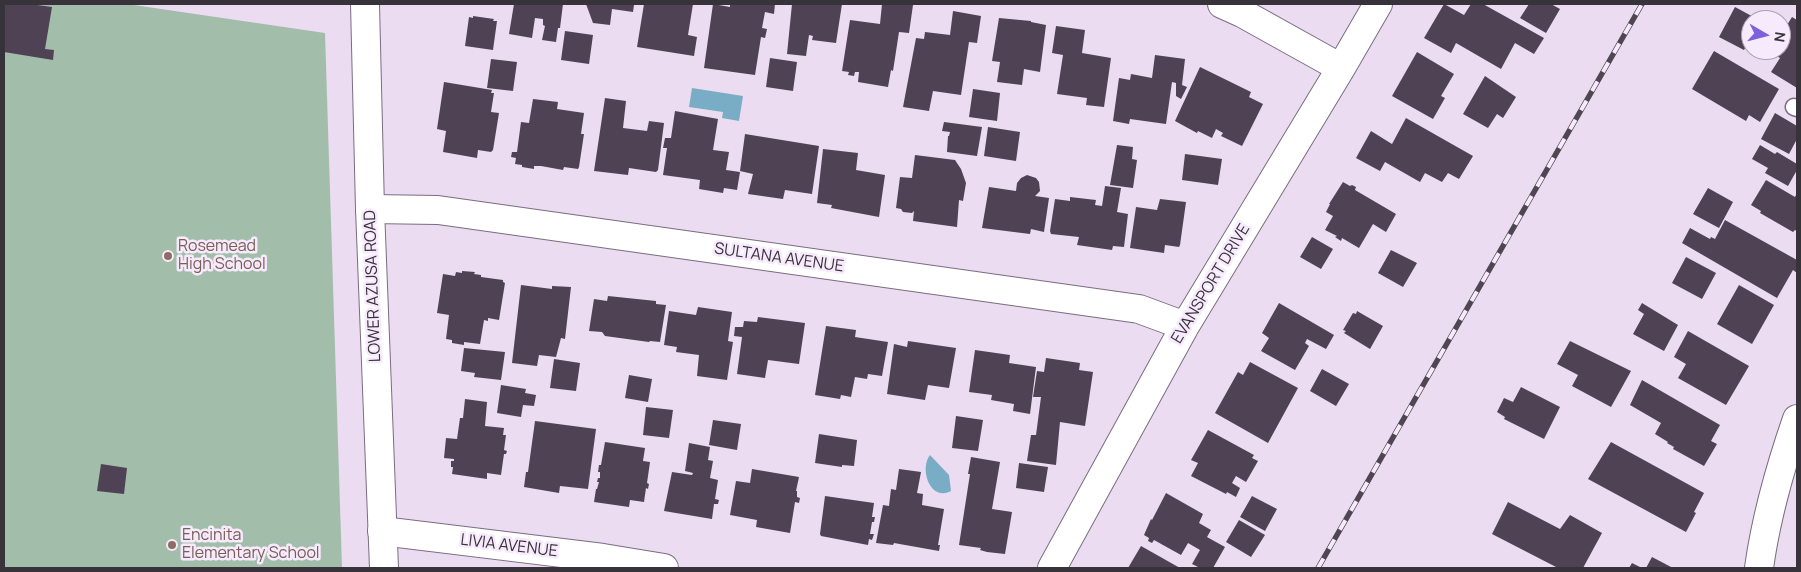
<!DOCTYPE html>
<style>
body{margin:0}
#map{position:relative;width:1801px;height:572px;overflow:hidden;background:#ecdcf2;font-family:Manrope,sans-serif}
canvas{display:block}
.frame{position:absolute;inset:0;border:5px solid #38323a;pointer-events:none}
.north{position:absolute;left:1741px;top:10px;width:50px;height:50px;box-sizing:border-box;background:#f7eafc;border:1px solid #aba0ae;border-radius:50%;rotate:98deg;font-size:14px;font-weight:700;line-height:20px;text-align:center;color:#38323a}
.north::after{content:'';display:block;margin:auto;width:18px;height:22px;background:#7b61dc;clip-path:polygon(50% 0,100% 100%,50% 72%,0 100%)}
</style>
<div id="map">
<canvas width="1801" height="572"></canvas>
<div class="frame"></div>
<div class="north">N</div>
</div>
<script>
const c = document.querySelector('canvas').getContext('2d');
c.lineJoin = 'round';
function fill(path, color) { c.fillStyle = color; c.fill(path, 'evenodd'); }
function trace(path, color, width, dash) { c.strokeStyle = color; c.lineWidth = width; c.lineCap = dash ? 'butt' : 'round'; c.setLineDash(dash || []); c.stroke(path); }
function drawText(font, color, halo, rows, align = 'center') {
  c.font = font + ' Manrope,sans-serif'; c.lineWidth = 5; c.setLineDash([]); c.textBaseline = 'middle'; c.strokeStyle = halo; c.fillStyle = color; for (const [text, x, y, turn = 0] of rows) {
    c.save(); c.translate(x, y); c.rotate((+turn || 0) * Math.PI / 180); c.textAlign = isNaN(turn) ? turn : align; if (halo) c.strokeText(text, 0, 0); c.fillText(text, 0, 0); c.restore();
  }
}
fill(new Path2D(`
 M4 4H127L325 33 342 568H4Z`), '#a2beab');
fill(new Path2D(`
 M692 88 743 96 739 121 722 118 723 112 689 107Z
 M930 455 949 475 951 491C930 502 919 469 930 455Z`), '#79adc5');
fill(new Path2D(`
 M4 4H30L52 7 45 49 54 50 53 60 4 52Z
 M514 4H563L560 28H558L556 42 542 40 545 26 543 25V19L535 18 532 38 509 34Z
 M586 4H633L634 5 633 12 612 9 610 25 593 23Z
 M644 4H693L688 35 697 37 694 56 637 47Z
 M713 4 730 7V4H775L774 14 765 12 762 28 767 29 765 38 761 37 755 75 704 68Z
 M792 4H842L836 43 812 40 813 36 809 35 806 56 787 54Z
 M882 4 913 5 909 33 899 32 893 71 891 70 888 87 858 82 859 72H855L854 76 848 75 849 72 842 71 850 20 880 24Z
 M1444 4 1464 15 1471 4H1483L1544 38 1534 54 1515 43 1501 69 1456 43 1451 53 1424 38Z
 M1529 4H1551L1560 9 1546 33 1520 18Z
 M1735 7 1759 20H1751V37L1744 50 1719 37Z
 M953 11 981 16 977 43 969 42 961 95 933 91 929 111 903 107 916 38 924 39 925 32 950 35Z
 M473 16 494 19 493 21H497L493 50 465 46 469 17 473 18Z
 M1792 17 1797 20V88L1771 72 1780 58 1771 52 1772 50H1781V35Z
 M999 18 1031 21V22L1046 25 1040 72 1024 69 1022 85 997 82 1000 62 992 61Z
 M1056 26 1085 30 1082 53 1111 58 1104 107 1086 105 1087 98 1057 94 1063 55 1052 53Z
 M565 31 593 35 589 64 561 60Z
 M1714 51 1779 89 1760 122 1749 115 1746 121 1692 89Z
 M1417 52 1454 74 1441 96 1445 98 1433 119 1392 96Z
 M1155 55 1185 59 1182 85 1187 87 1181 99 1176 96V83L1172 82 1166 124 1130 119 1129 124 1113 121 1119 78 1130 80 1131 74 1152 78Z
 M770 58 797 62 793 91 766 87Z
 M491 59 517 62 513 91 487 88Z
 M1200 67 1251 92 1249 97 1263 104 1242 146 1221 136 1223 133 1216 129 1212 138 1198 131 1197 133 1175 121Z
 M1485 76 1516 97 1503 118 1497 114 1488 128 1463 114Z
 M444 82 492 90 491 93H494L491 112 499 113 493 150 491 152 478 150 477 158 443 152 446 131 437 129Z
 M973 89 1000 93 997 121 969 117Z
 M605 98 626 101 623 128 647 131 649 121 664 123 658 170 656 172 629 168 628 175 594 171Z
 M533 99 558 102 557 109 584 113 581 134H584L579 167 578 169 564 167 563 170 541 166H534V169L522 167V165L515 164 516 158 511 157 512 152H517L521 122 529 123Z
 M675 111 718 119 713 150 729 152 726 170 740 172 737 190 724 188 723 193 699 189 700 180 663 175 667 148H663L665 138H671Z
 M1775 113 1797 126V139L1789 154 1761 139Z
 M1406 118 1473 156 1459 179 1448 173 1442 182 1425 173 1420 182 1385 162 1380 171 1356 158 1371 131 1392 144Z
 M944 122 982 127 977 156 947 152 948 136H949L950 132 942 131Z
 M988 127 1020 132 1016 161 984 156Z
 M745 134 819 146 812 194 785 190 783 199 748 194 753 174 740 171Z
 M1117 145 1133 147 1132 159 1137 160 1133 188 1110 185Z
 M1760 145 1775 154 1777 152 1797 164V170L1788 186 1765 173 1768 168 1752 159Z
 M823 149 858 153 856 170 885 175 879 217 831 208 832 205 817 203Z
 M1185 154 1222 159 1218 185 1182 180Z
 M915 155 955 160 961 169 966 183 963 201 959 200 957 227 913 221 914 211 912 213 903 212 901 209 896 208 900 177 912 178Z
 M1027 175 1036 178 1039 182 1040 191 1035 196 1049 198 1044 232 1031 229 1030 234 982 228 989 187 1016 191 1017 183 1021 178Z
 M1766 180 1795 197 1797 193V231L1795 230 1793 232 1760 213 1761 211 1751 205Z
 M1343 182 1350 186 1352 185 1356 187 1355 190 1396 214 1386 232 1373 224 1359 248 1342 238 1341 241 1335 237 1337 236 1325 230 1333 216 1326 212 1330 204H1329Z
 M1105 186 1121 188 1117 212 1128 214 1124 247 1113 246 1112 250 1077 245 1079 237 1051 234 1050 231 1055 199 1070 201V197L1096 200 1095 205 1102 206Z
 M1708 188 1733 202 1719 228 1693 214Z
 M1160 199 1186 202 1180 245 1179 247 1165 245 1164 253 1130 248 1136 207 1157 210Z
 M1725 220 1797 260V273L1793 270 1777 298 1682 243 1690 228 1710 239 1711 237 1715 239Z
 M1312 237 1333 249 1321 269 1300 257Z
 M1391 250 1417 263 1403 287 1378 273Z
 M1686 257 1716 273 1702 299 1672 283Z
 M462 271 475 272 474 274 481 275V277L503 280V282L505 283 499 320 488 318V321L484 320 480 344 464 342V345L452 343V340L446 339 449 315 437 313 443 274 455 276 456 272 462 273Z
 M521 285 552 289V286L571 287 565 339 561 338 556 357 539 355 537 366 512 363Z
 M1739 285 1774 305 1752 344 1717 324Z
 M608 296 656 301V304L666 305 660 342 650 341 649 342 605 336 602 332 589 331 594 299 607 301Z
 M1279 303 1334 335 1326 349 1307 339 1305 343 1309 346 1295 370 1261 351 1269 338 1262 333Z
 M1642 303 1678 325 1664 351 1633 334 1644 314 1638 310Z
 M698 307 732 312 728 341 733 342 727 380 697 376 699 355 676 352 677 347 664 345 669 311 696 315Z
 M1357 311 1383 326 1370 349 1344 333 1346 331 1343 330 1353 313 1356 314Z
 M758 317 805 323 799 364 768 360 765 378 737 374 742 337 734 336 735 327H743L744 321 757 322Z
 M826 326 856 330 855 337 888 342 882 376 868 374 867 379 855 377 851 397 841 395 840 399 815 395Z
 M1688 331 1749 366 1726 405 1678 378 1686 364 1674 357Z
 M908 341 956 348 949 388 928 385 925 400 887 394 894 344 907 347Z
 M1570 341 1631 371 1611 407 1572 386 1578 375 1557 364Z
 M464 348 505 352 501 380 474 377 475 373 461 371Z
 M975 350 1010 355 1009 363 1036 367 1030 414 1013 411 1014 404 991 400 992 395 969 392Z
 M1046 358 1080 363 1079 370 1093 372 1085 426 1060 422 1056 465 1027 461 1031 435H1036L1041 397H1033L1037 371 1044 372Z
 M554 359 580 363 576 391 550 388Z
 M1250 362 1298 388 1268 443 1215 413 1238 372 1243 375Z
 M1322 369 1349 384 1336 406 1310 391Z
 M629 375 652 379 648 402 625 398Z
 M1642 380 1720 425 1711 441 1717 444 1704 466 1673 449 1674 447 1667 443 1668 442 1655 434 1661 423 1630 405Z
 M501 385 526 389 525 393 536 395 534 406 523 405 521 417 497 413Z
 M1521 387 1560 407 1544 439 1504 419 1505 417 1497 412 1504 398 1513 402Z
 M465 399 487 402 485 426 504 428 503 435H506L504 450 507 451 506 454H504L501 475 487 473V479L452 474 453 467H451V461H454V459L444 458 446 438 457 439 460 418H463Z
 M646 407 673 410 669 438 643 435Z
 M956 416 983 420 978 451 952 448Z
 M713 420 741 424 737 450 709 445Z
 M535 421 596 429 588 489 560 486 559 493 524 487 526 472H528Z
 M1208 430 1254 455 1252 458 1258 461 1246 482 1236 476 1232 483 1240 488 1236 497 1227 492 1226 494 1191 476 1198 463 1191 460Z
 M819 434 857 440 854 466 842 465V467L815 463Z
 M605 442 645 448 643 461 650 462 647 483 649 484 648 489 646 488 644 502 630 500 629 507 594 502 596 489H597L599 482H597L598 478H600V472H598L599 465H601Z
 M1611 442 1704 493 1694 512 1696 513 1686 532 1588 479Z
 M689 443 710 447 708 460 713 461 710 478 718 480 715 499 719 500 718 504H714L712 519 664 511 672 472 692 475 693 473 685 471Z
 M971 457 1000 462 992 509 1012 512 1005 554 987 552 980 550 981 548 959 545 970 474H968Z
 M1019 463 1048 467 1044 492 1016 488Z
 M101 464 127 468 124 494 97 491Z
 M752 469 799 477 796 491H797V497L800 498 799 503 795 502 790 533 756 527 757 520 730 515 736 481 750 483Z
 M899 469 921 472 917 493 923 494 922 505 944 509 938 545H940L939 551 894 543 893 545 876 543 883 505 889 506 891 489 896 490Z
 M1166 493 1203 514 1199 523 1211 530 1207 537 1225 547 1213 568H1200L1192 564 1200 550 1188 543 1181 555 1154 540 1152 543 1148 541 1149 538 1144 535 1151 519 1152 520Z
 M825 496 874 503 872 517H875L874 522H872L870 534H874L872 540 869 539 868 545 821 536 820 534Z
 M1252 496 1277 509 1265 531 1240 517Z
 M1508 502 1560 529 1570 515 1602 533 1583 568H1558L1492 534Z
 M1239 520 1265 535 1251 557 1226 542Z
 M1141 546 1180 568H1128Z
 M1652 557 1673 568H1646Z
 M1632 563 1642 568H1629Z`), '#4f4254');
const service = new Path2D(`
 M1794 107 1797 108`);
const minor = new Path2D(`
 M1222 4 1242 13 1341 68
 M370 209 438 210 1139 309 1185 326
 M382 531 603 558 664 568
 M1052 568 1185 326 1341 68 1378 4
 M1759 568C1766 517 1780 468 1797 419`);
const secondary = new Path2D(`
 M365 4 370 209 384 568`);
trace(service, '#7a6d80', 19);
trace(minor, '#7a6d80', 30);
trace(secondary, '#7a6d80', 30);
trace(service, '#fff', 16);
trace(minor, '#fff', 28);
trace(secondary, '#fff', 28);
const rail = new Path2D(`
 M1318 568 1642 4`);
trace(rail, '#4e4751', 5.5);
trace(rail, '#f7eafc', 4, [11]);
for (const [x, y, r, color] of [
 [168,256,5,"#8d6e63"],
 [172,545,5,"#8d6e63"]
]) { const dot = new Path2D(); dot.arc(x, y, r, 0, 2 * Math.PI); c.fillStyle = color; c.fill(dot); trace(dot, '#f7eafc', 2); }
drawText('16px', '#785e54', '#f7eafc', [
 ["Rosemead",178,247],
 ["High School",178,265],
 ["Encinita",182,536],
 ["Elementary School",182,554]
], 'left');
drawText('16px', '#38323a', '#f7eafc', [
 ["SULTANA AVENUE",779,258,8],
 ["EVANSPORT DRIVE",1211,284,-59],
 ["LOWER AZUSA ROAD",373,286,-92],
 ["LIVIA AVENUE",509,546,7]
]);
</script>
